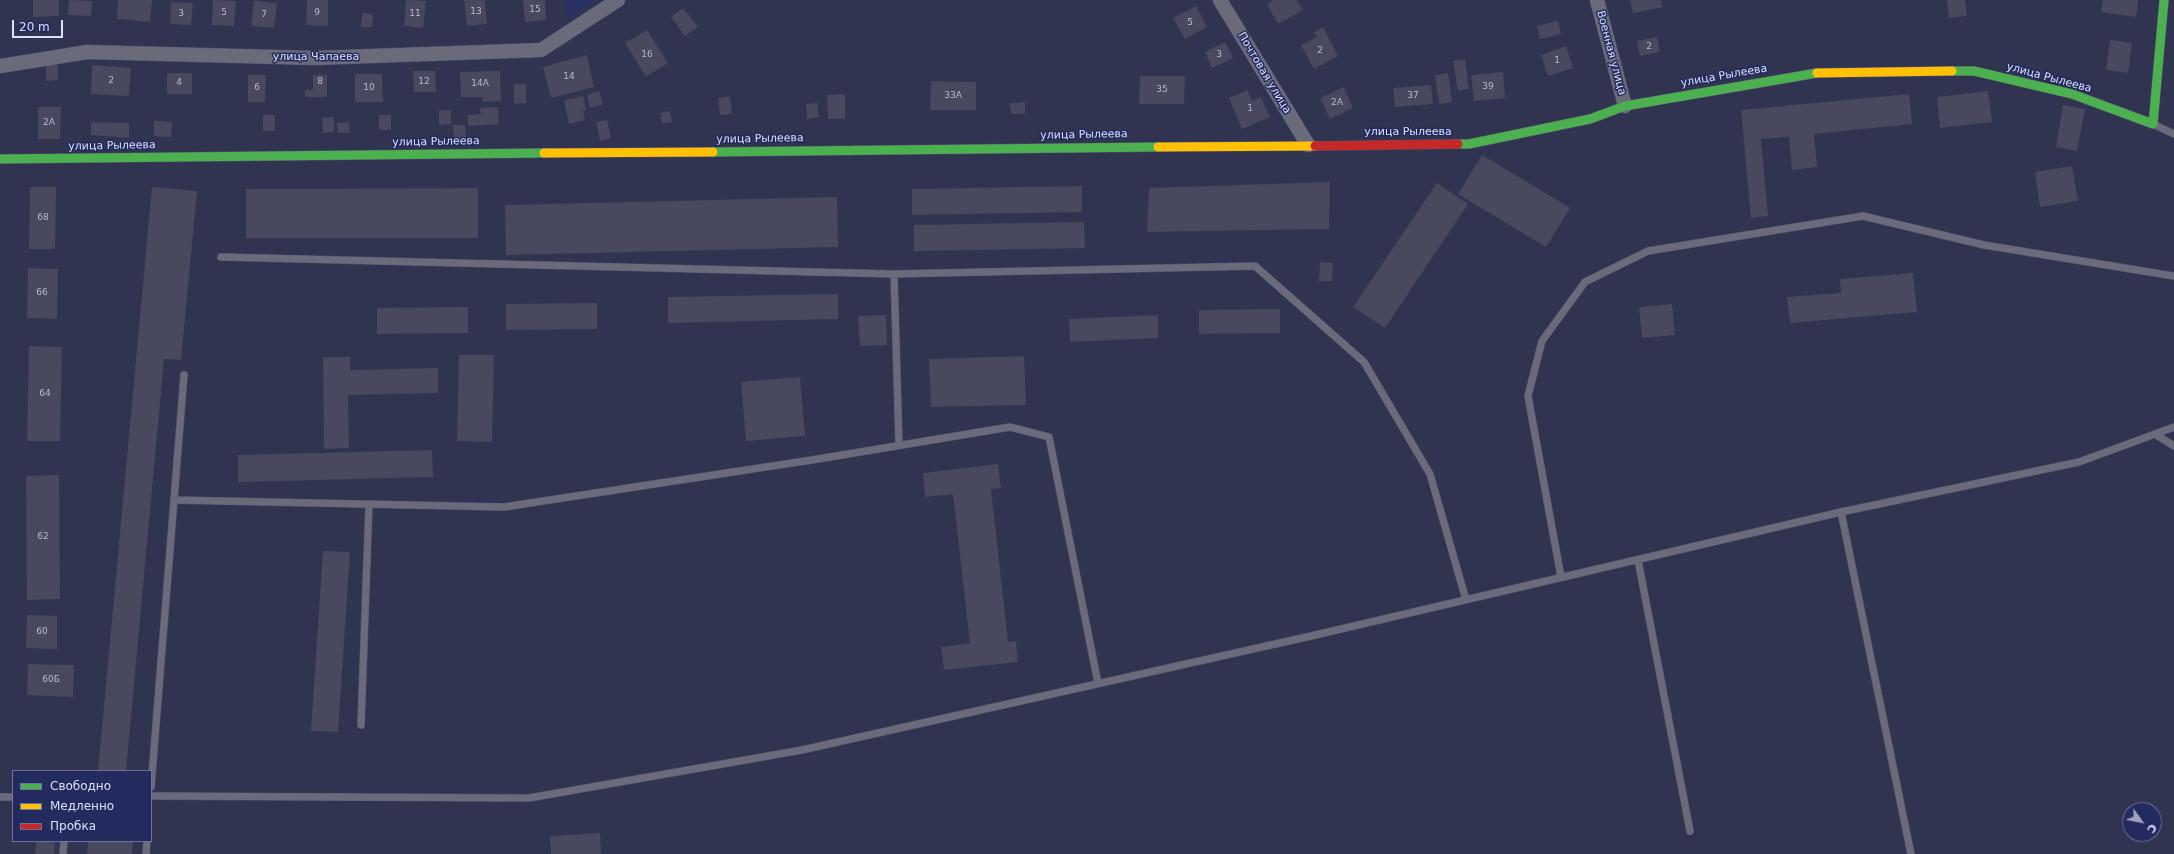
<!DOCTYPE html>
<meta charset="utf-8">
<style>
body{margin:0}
#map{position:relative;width:2174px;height:854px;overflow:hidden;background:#303450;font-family:"DejaVu Sans",sans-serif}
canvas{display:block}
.legend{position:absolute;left:12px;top:770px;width:140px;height:72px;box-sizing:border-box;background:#232a5d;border:1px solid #6c739c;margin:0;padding:5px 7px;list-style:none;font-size:12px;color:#d9e0fa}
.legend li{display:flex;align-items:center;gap:8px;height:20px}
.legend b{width:20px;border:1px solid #6c739c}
.north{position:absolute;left:2122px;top:802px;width:40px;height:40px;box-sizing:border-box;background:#232a5d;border:1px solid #6c739c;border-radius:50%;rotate:123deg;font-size:11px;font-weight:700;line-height:16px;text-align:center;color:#d9e0fa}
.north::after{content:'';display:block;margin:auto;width:14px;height:18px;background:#9ea4be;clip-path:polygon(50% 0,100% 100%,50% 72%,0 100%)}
.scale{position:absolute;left:12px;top:20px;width:51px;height:18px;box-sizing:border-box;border:2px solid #d9e0fa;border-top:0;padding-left:5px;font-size:12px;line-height:14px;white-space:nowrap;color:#d9e0fa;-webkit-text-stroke:3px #232a5d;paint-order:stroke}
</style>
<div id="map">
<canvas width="2174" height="854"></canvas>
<ul class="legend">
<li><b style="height:5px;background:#4caf50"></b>Свободно</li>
<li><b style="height:5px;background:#ffc107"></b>Медленно</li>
<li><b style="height:5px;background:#c62828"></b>Пробка</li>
</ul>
<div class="north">С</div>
<div class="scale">20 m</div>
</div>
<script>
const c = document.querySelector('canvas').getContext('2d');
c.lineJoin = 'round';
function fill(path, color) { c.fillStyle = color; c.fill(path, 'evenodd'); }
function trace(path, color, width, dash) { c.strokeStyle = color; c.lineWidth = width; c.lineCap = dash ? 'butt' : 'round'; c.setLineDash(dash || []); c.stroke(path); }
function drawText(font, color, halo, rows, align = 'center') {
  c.font = font + ' "DejaVu Sans",sans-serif'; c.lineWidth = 3; c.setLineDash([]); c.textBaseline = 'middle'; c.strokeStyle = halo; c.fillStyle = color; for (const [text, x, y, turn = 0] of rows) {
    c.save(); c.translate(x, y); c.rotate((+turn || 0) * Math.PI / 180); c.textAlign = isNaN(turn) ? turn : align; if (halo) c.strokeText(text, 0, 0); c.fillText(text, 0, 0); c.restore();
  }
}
fill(new Path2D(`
 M565 0H596L567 19Z`), '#293166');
fill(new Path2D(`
 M33 0H59V16L33 17Z
 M69 0 92 1 91 16 68 15Z
 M118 0H152L150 22 117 19Z
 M213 0 236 1 234 26 212 25Z
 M307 0H328V26L306 25Z
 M406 0 426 1 423 28 404 26Z
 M464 0H485L487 24 467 26Z
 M523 0H545L546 20 525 22Z
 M1273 0H1297L1303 10 1278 24 1267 4Z
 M1630 0H1661L1663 7 1633 13Z
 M1947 0H1965L1967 16 1949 18Z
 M2103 0H2138L2136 17 2101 12Z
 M254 1 277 3 274 28 251 26Z
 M171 2 193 3 191 25 170 24Z
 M1196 6 1207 27 1185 39 1173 18Z
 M683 8 698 27 685 36 671 17Z
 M362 13 373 14 372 27H361Z
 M1558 21 1561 34 1540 39 1537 26Z
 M1323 27 1338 56 1314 69 1301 45 1317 37 1314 32Z
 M647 30 668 63 646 77 625 43Z
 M1657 37 1660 52 1640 56 1637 41Z
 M2110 40 2132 43 2128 73 2106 70Z
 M1225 42 1233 58 1212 68 1205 52Z
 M1566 46 1573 68 1548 76 1541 55Z
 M587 55 594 87 551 98 543 67Z
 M1465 59 1469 89 1458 91 1453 61Z
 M58 64V80L46 81V65Z
 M92 65 131 68 129 96 91 94Z
 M413 71H435L436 92H414Z
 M500 71 501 101 483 102 482 97H461L460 72Z
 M1503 72 1505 98 1474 101 1471 75Z
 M167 73H192V94H167Z
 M1448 73 1452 102 1439 104 1435 75Z
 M355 74H382L383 102H355Z
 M248 75H266L265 102H248Z
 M313 75H327V97H305V90H313Z
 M1140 76H1185L1184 104H1139Z
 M931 81 976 82V110H930Z
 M514 84H526V103L514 104Z
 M1431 85 1433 104 1395 107 1393 88Z
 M1344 87 1353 108 1330 119 1320 98Z
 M1247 90 1252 101 1261 97 1270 117 1242 129 1229 98Z
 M599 91 603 104 590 108 587 95Z
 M1988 91 1992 122 1940 128 1937 97Z
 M845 94V119H828L827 95Z
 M1909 94 1912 124 1814 134 1817 167 1792 170 1789 137 1761 139 1768 216 1751 218 1741 110Z
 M583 96 586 109 583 110 585 120 569 124 564 100Z
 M730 97 732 114 720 115 718 98Z
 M1025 102V114H1011L1010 103Z
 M817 103 819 117 807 119 806 104Z
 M2063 105 2085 109 2077 151 2056 147Z
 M38 107H61L60 139H38Z
 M498 107 499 124 468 126V115L481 114 480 108Z
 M439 110H451V124L439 125Z
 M670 111 672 122 662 123 660 113Z
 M263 115H275V131H263Z
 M379 115H391V130H379Z
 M334 117V132L323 133 322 118Z
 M607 120 611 138 600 141 596 122Z
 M154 121 172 122 171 137 154 136Z
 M91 122 129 123V138L91 135Z
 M349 122 350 133H338L337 123Z
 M453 125H465L466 140H454Z
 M1482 155 1570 208 1546 247 1458 194Z
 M2072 166 2078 201 2040 207 2035 172Z
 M1330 182 1329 229 1147 232 1149 188Z
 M1437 183 1468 204 1385 328 1353 307Z
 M1082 186V212L912 215V189Z
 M30 187H56L55 249H29Z
 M152 187 197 191 181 360 164 359 126 771H98Z
 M478 188V238H246V189Z
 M837 197 838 247 506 255 505 205Z
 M1084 222 1085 248 914 251V225Z
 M1320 262 1333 263 1332 281H1319Z
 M28 268 58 269 57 319 27 318Z
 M1913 273 1917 312 1790 323 1787 297 1841 293 1840 279Z
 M838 294V319L668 323V297Z
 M597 303V329L506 330V304Z
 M1672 304 1675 335 1642 338 1639 307Z
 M468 307V333L377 334V308Z
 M1280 309V333L1199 334V310Z
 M886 315 887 345 860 346 858 316Z
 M1158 315V338L1070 342 1069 319Z
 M29 346 62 347 60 441H27Z
 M459 355H494L492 442 457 441Z
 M1024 356 1026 405 931 407 929 359Z
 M323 357H350V370L438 368V393L348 395 349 448 324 449Z
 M800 377 805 436 746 441 741 382Z
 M432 450 433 477 238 482V455Z
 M998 464 1001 488 991 489 1008 642 1016 641 1018 662 944 670 941 647 970 643 953 494 925 497 923 473Z
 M59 475 60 599 27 600 26 476Z
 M323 551 350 552 338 732 311 731Z
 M27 615 57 616V649L26 648Z
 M28 664 74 665 73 697 27 695Z
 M600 833 601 854H551L550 836Z
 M36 841H55L54 854H35Z
 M88 841H133L132 854H87Z`), '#48485e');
const lane = new Path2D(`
 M2155 125 2174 134
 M221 257 894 274 1255 266 1364 362 1430 474 1466 600
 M894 274 899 445
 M2155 434 2174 446
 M174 500 504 507 818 459 1010 427 1049 437 1098 683
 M1841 512 1911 854
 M1638 560 1690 831
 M1561 577 1528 396 1542 341 1585 282 1648 251 1863 216 1984 245 2174 276
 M361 725 369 504
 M151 787 184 375
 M151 796 529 798 802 750 1311 636 1841 512 2079 462 2174 427
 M0 797H13
 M63 854 64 841
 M146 854 147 841`);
const street = new Path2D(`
 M1220 0 1308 145
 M1597 0 1625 106
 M0 66 87 52 315 58 541 50 618 0`);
const fast = new Path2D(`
 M1952 71H1974L2072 94 2153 124 2164 0
 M1458 144H1469L1590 119 1625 106 1817 73
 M713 152 1158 147
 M0 159 544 153`);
const slow = new Path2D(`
 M1817 73 1952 71
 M1158 147 1315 146
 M544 153 713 152`);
const jam = new Path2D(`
 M1315 146 1458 144`);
trace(lane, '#4e5169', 8);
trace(street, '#4e5169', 15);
trace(fast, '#4e5169', 10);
trace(slow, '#4e5169', 10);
trace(jam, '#4e5169', 10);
trace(lane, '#696b7b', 7);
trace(street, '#696b7b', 14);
trace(fast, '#4caf50', 9);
trace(slow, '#ffc107', 9);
trace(jam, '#c62828', 9);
drawText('9px', '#b5bad3', null, [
 ["15",535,10],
 ["13",476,12],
 ["5",224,13],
 ["9",317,13],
 ["3",181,14],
 ["11",415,14],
 ["7",264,15],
 ["5",1190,23],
 ["2",1649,47],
 ["2",1320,51],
 ["16",647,55],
 ["3",1219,55],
 ["1",1557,61],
 ["14",569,77],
 ["2",111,81],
 ["8",320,82],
 ["12",424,82],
 ["4",179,83],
 ["14А",480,84],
 ["39",1488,87],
 ["6",257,88],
 ["10",369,88],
 ["35",1162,90],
 ["33А",953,96],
 ["37",1413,96],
 ["2А",1337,103],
 ["1",1250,109],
 ["2А",49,123],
 ["68",43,218],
 ["66",42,293],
 ["64",45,394],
 ["62",43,537],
 ["60",42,632],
 ["60Б",51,680]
]);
drawText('11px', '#d9e0fa', '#232a5d', [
 ["Военная улица",1611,53,75],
 ["улица Чапаева",316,57],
 ["Почтовая улица",1264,73,59],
 ["улица Рылеева",1724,76,-10],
 ["улица Рылеева",2049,78,15],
 ["улица Рылеева",1408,132],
 ["улица Рылеева",1084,135,-1],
 ["улица Рылеева",760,139,-1],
 ["улица Рылеева",436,142,-1],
 ["улица Рылеева",112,146,-1]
]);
</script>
